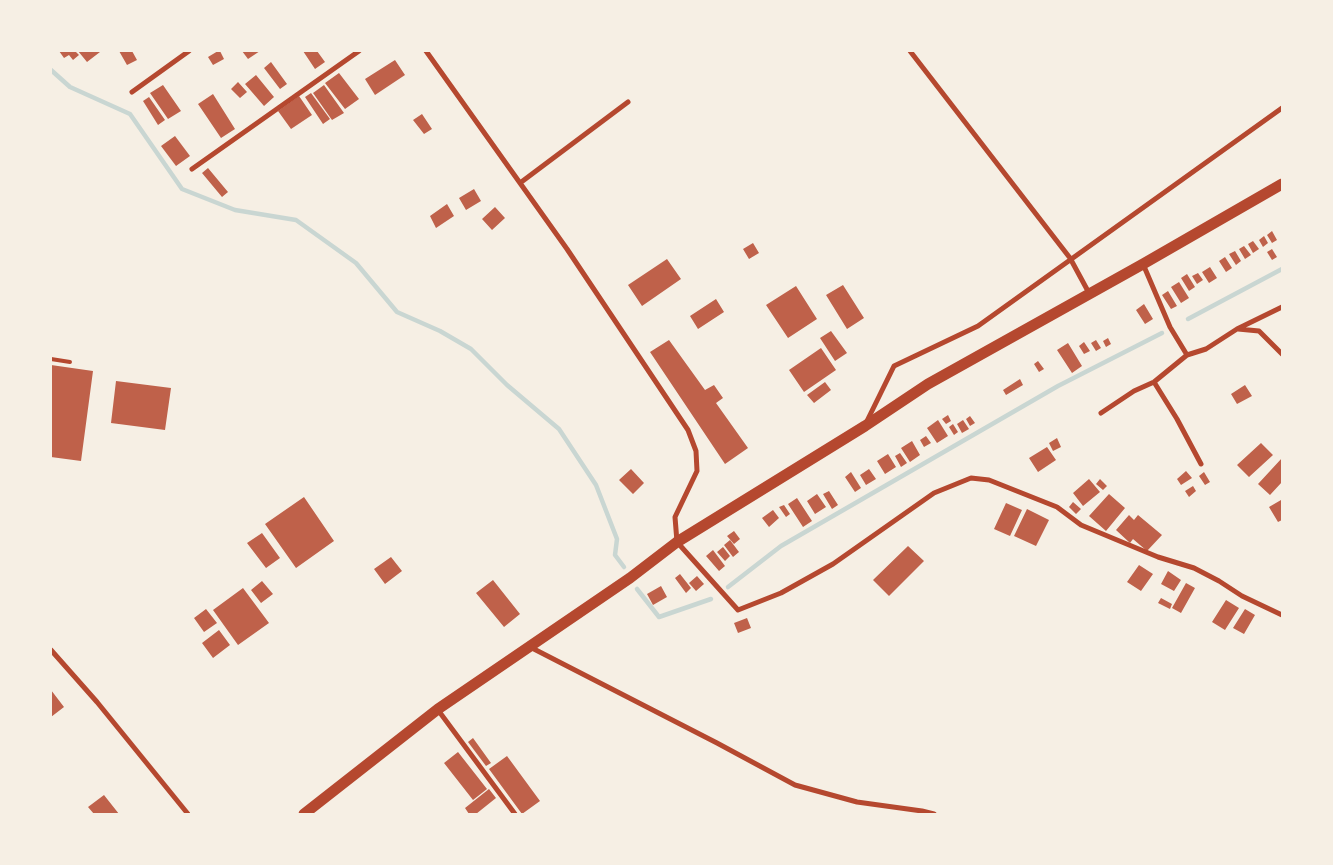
<!DOCTYPE html>
<style>
body{margin:0}
#map{position:relative;width:1333px;height:865px;overflow:hidden;background:#f6efe4;font-family:"Source Serif 4",serif}
canvas{display:block}
.frame{position:absolute;inset:0;border:52px solid #f6efe4;pointer-events:none}
</style>
<div id="map">
<canvas width="1333" height="865"></canvas>
<div class="frame"></div>
</div>
<script>
const c = document.querySelector('canvas').getContext('2d');
c.lineJoin = 'round';
function trace(path, color, width, dash) { c.strokeStyle = color; c.lineWidth = width; c.lineCap = dash ? 'butt' : 'round'; c.setLineDash(dash || []); c.stroke(path); }
function fill(path, color) { c.fillStyle = color; c.fill(path, 'evenodd'); }
trace(new Path2D(`
 M51 70 70 87 130 114 182 189 235 210 296 220 356 263 397 312 440 331 471 349 507 385 559 429 596 485 617 539 615 555 624 567
 M1188 319 1282 269
 M728 587 781 546 1058 386 1162 333
 M637 589 659 617 711 599`), '#c9d6d2', 4.5);
fill(new Path2D(`
 M59 51H75L79 55 73 60 69 55 64 58Z
 M78 51H99L100 52 87 62Z
 M119 51H132L137 60 127 65Z
 M218 51H220L224 59 213 65 208 57Z
 M242 51H260L248 59Z
 M303 51H317L325 62 315 69Z
 M395 60 405 75 375 95 365 79Z
 M271 62 287 84 280 89 264 68Z
 M339 73 359 99 345 109 325 83Z
 M256 75 274 97 264 106 245 84Z
 M238 82 247 92 240 98 231 89Z
 M163 85 181 111 168 119 150 93Z
 M324 85 344 113 332 120 313 93Z
 M311 93 330 119 323 124 305 97Z
 M213 94 235 129 221 138 198 104Z
 M299 96 312 115 291 129 278 111Z
 M149 97 165 120 158 125 143 101Z
 M422 114 432 129 424 134 413 120Z
 M175 136 190 156 176 166 161 146Z
 M208 168 228 192 222 197 202 173Z
 M474 189 481 201 466 210 459 198Z
 M447 204 454 216 436 228 430 216Z
 M495 207 505 218 492 230 482 219Z
 M1272 231 1277 240 1272 243 1267 235Z
 M1264 236 1268 243 1263 247 1259 240Z
 M1253 241 1259 249 1253 253 1248 244Z
 M753 243 759 253 749 259 743 249Z
 M1244 246 1251 255 1245 259 1239 249Z
 M1272 249 1277 257 1272 260 1267 252Z
 M1235 251 1241 261 1236 265 1229 254Z
 M1225 257 1232 268 1226 272 1219 261Z
 M667 259 681 279 642 306 628 285Z
 M1210 267 1217 278 1209 283 1202 272Z
 M1198 273 1203 280 1197 284 1192 276Z
 M1187 274 1195 287 1189 291 1181 278Z
 M1179 282 1189 298 1181 303 1171 287Z
 M843 285 864 318 847 329 826 295Z
 M796 286 817 319 788 338 766 305Z
 M1168 291 1177 306 1171 309 1162 295Z
 M716 299 724 312 698 329 690 316Z
 M1144 304 1153 319 1145 324 1136 310Z
 M831 331 847 353 835 361 820 338Z
 M1108 338 1111 344 1106 347 1103 341Z
 M669 340 705 390 714 385 723 398 716 403 748 448 725 464 650 352Z
 M1096 340 1101 348 1096 351 1091 343Z
 M1084 342 1090 351 1084 354 1079 346Z
 M1068 343 1082 366 1072 373 1057 350Z
 M821 348 836 370 804 392 789 370Z
 M1038 361 1044 369 1039 372 1034 364Z
 M51 365 93 371 81 461 51 457Z
 M1020 379 1023 385 1006 395 1003 390Z
 M116 381 171 388 165 430 111 423Z
 M825 382 831 390 814 403 807 395Z
 M1245 385 1252 396 1237 404 1231 394Z
 M948 415 951 421 946 424 942 419Z
 M970 416 975 423 970 426 966 419Z
 M938 420 948 436 937 443 927 428Z
 M963 420 969 429 962 433 957 424Z
 M953 424 958 432 954 435 949 427Z
 M926 436 931 443 924 447 920 440Z
 M1057 438 1061 447 1053 451 1049 443Z
 M912 441 920 455 910 462 901 448Z
 M1261 443 1273 455 1249 477 1237 465Z
 M1047 447 1056 460 1038 472 1029 458Z
 M900 453 907 463 901 467 895 456Z
 M888 454 896 467 885 474 877 461Z
 M1282 458V482L1270 495 1258 484Z
 M631 469 644 483 633 494 619 480Z
 M869 469 876 479 866 485 860 475Z
 M1186 471 1192 478 1181 485 1177 479Z
 M851 472 861 488 855 492 845 477Z
 M1204 472 1210 482 1205 485 1199 476Z
 M1089 479 1100 492 1083 506 1073 493Z
 M1100 479 1107 486 1103 490 1096 484Z
 M1193 486 1196 491 1189 497 1185 491Z
 M829 491 838 505 832 509 823 494Z
 M817 494 826 507 815 514 807 501Z
 M1109 494 1125 508 1106 531 1089 516Z
 M304 497 334 541 296 568 265 524Z
 M797 498 812 521 803 527 788 504Z
 M1281 500 1282 520 1278 522 1269 507Z
 M1073 502 1081 509 1076 514 1069 507Z
 M1006 503 1022 510 1010 536 994 529Z
 M784 505 790 514 786 517 779 507Z
 M1027 509 1049 520 1036 546 1014 536Z
 M773 510 779 518 769 527 762 518Z
 M1129 515 1134 520 1138 515 1162 535 1147 551 1133 539 1130 543 1116 530Z
 M734 531 740 539 734 544 727 536Z
 M262 533 280 558 266 568 247 543Z
 M730 540 739 552 733 557 724 545Z
 M908 546 924 561 889 596 873 580Z
 M723 547 730 556 725 561 717 552Z
 M713 550 725 566 719 571 706 556Z
 M391 557 402 571 385 584 374 569Z
 M1139 565 1153 574 1141 591 1127 582Z
 M1168 571 1181 580 1174 591 1161 584Z
 M680 574 691 588 686 593 675 578Z
 M697 576 704 584 696 591 689 583Z
 M493 580 520 614 504 627 476 593Z
 M262 581 273 594 261 603 251 590Z
 M1186 583 1195 588 1181 613 1172 608Z
 M661 586 667 597 653 605 647 594Z
 M243 588 269 623 238 645 213 610Z
 M1161 598 1172 604 1170 609 1158 603Z
 M1226 600 1239 608 1225 630 1212 622Z
 M206 609 217 623 204 632 194 618Z
 M1245 609 1255 615 1244 634 1233 628Z
 M747 618 751 628 738 633 734 623Z
 M219 630 230 645 213 658 202 643Z
 M51 690 64 707 51 717Z
 M473 738 491 763 486 766 468 742Z
 M458 752 487 789 473 800 444 763Z
 M507 756 540 801 522 814 489 769Z
 M489 789 496 798 476 814H469L465 808Z
 M104 795 119 814H94L88 807Z`), '#bf614a');
trace(new Path2D(`
 M51 359 70 362`), '#b5482f', 4);
trace(new Path2D(`
 M426 51 567 249 688 430 696 451 697 471 675 517 677 542 738 610 781 593 833 564 934 493 971 478 989 480 1057 507 1081 525 1158 557 1194 568 1219 581 1242 596 1282 615
 M910 51 1070 258 1089 293
 M132 92 189 51
 M192 169 359 51
 M520 183 628 102
 M1143 264 1170 327 1187 355
 M1238 329 1259 331 1282 354
 M1154 382 1177 419 1201 464
 M1101 413 1134 391 1154 382 1187 355 1206 349 1237 329 1282 307
 M867 421 894 366 978 326 1282 108
 M530 647 717 743 795 785 857 802 922 811 934 814
 M51 650 97 702 188 814
 M438 710 515 814`), '#b5482f', 5);
trace(new Path2D(`
 M304 814 438 709 630 578 677 542 865 426 928 384 1143 264 1282 184`), '#b5482f', 11);
</script>
